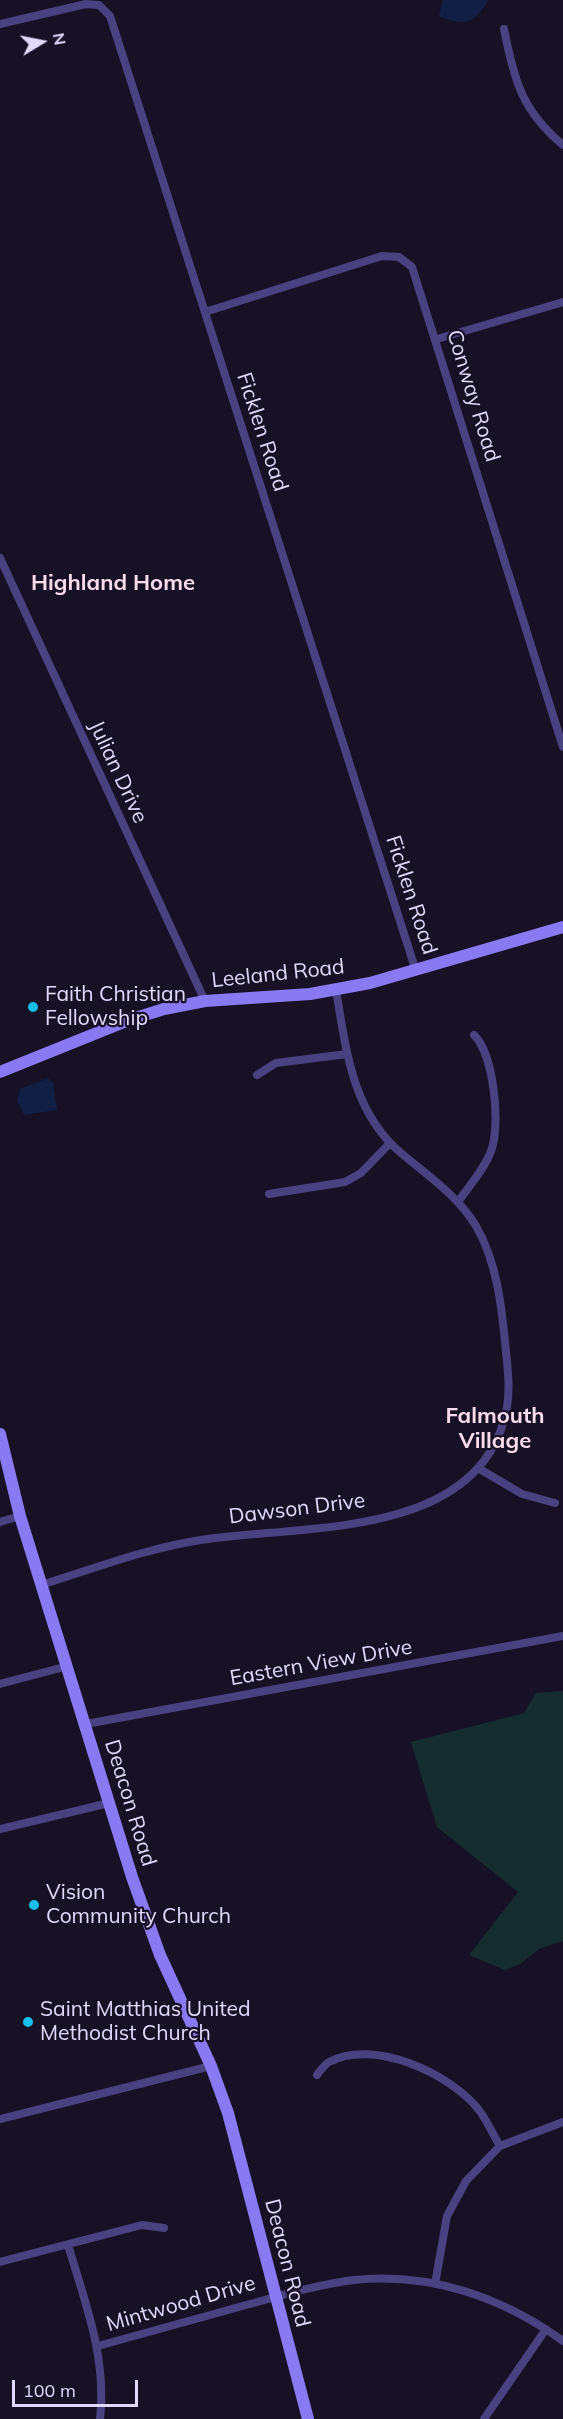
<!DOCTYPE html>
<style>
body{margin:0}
#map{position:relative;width:563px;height:2419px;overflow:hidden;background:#171125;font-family:Mulish,sans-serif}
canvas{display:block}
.north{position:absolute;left:12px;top:12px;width:60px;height:60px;-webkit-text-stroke:4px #171125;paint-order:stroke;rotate:80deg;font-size:16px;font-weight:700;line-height:24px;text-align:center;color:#e1d9fc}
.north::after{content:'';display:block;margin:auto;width:21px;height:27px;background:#e1d9fc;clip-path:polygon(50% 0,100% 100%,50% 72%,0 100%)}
.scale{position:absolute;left:12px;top:2380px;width:126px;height:27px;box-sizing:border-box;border:3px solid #e1d9fc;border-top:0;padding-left:8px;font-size:18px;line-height:21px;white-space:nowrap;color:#e1d9fc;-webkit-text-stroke:4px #171125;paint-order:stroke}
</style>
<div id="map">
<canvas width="563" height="2419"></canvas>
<div class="north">N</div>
<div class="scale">100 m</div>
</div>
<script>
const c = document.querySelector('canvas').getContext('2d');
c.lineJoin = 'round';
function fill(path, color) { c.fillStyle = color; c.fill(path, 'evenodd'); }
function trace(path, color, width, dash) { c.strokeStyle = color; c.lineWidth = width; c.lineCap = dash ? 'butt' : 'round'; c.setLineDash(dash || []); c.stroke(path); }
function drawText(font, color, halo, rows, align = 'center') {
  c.font = font + ' Mulish,sans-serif'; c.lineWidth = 4.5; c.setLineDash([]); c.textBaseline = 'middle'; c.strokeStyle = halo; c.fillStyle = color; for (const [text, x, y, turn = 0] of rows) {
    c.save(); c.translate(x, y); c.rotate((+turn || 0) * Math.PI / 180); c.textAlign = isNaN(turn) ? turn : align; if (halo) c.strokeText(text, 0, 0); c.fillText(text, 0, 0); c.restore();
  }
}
fill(new Path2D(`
 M563 1691V1941L539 1949 520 1964 505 1970 469 1955 518 1892 437 1827 411 1742 524 1713 536 1693Z`), '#152d2f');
fill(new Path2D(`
 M443 0H488V1C473 25 464 26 439 16Z
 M48 1078 53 1083 57 1110 24 1115 17 1101 20 1089Z`), '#111f45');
trace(new Path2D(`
 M0 24 86 4 99 5 110 16 416 971
 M504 29C514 80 522 111 563 145
 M205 312 382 256 399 257 412 267 563 747
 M437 339 563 302
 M0 558 205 1001
 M257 1075 276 1063 347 1054
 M269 1194 345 1182 361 1173 390 1143
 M458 1202C469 1186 484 1170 491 1151 501 1126 494 1054 474 1035
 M478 1468 522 1494 555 1503
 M0 1522 20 1516
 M41 1585C93 1569 147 1548 201 1540 302 1524 483 1541 507 1407 510 1389 508 1371 506 1352 502 1310 498 1264 476 1226 457 1195 428 1176 401 1153 352 1112 346 1049 336 990
 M0 1684 68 1666
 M86 1724 563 1636
 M0 1829 109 1803
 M317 2075C320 2071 325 2064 329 2062 374 2038 451 2074 479 2110 487 2121 493 2134 500 2146
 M0 2119 211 2066
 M68 2245C85 2302 107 2358 100 2419
 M0 2262 142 2225 164 2228
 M435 2284 447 2216 466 2181 500 2146 563 2122
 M98 2346C145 2333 192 2320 239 2307 276 2297 315 2285 354 2280 430 2272 502 2297 563 2341
 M484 2419 546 2329`), '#4a4180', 8);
trace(new Path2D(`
 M0 1072 129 1020 164 1009 205 1001 310 994 370 983 563 927
 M0 1434 20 1516 132 1877 160 1955 211 2066 228 2113 308 2419`), '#8979f3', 12);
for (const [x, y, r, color] of [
 [33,1007,6,"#17beea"],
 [34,1905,6,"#17beea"],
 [28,2022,6,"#17beea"]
]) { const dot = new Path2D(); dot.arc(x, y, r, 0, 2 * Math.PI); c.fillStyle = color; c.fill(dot); trace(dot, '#171125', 2); }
drawText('21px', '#e1d9fc', '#171125', [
 ["Conway Road",473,396,73],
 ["Ficklen Road",262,432,72],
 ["Julian Drive",118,772,65],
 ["Ficklen Road",411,895,72],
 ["Leeland Road",278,974,-6],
 ["Dawson Drive",297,1509,-7],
 ["Eastern View Drive",321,1663,-10],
 ["Deacon Road",130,1803,73],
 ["Deacon Road",287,2263,76],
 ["Mintwood Drive",181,2304,-16]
]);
drawText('21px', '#e1d9fc', '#171125', [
 ["Faith Christian",45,995],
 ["Fellowship",45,1019],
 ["Vision",46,1893],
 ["Community Church",46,1917],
 ["Saint Matthias United",40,2010],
 ["Methodist Church",40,2034]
], 'left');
drawText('bold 22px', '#fcdbec', '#171125', [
 ["Highland Home",113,583],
 ["Falmouth",495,1416],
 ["Village",495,1441]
]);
</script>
